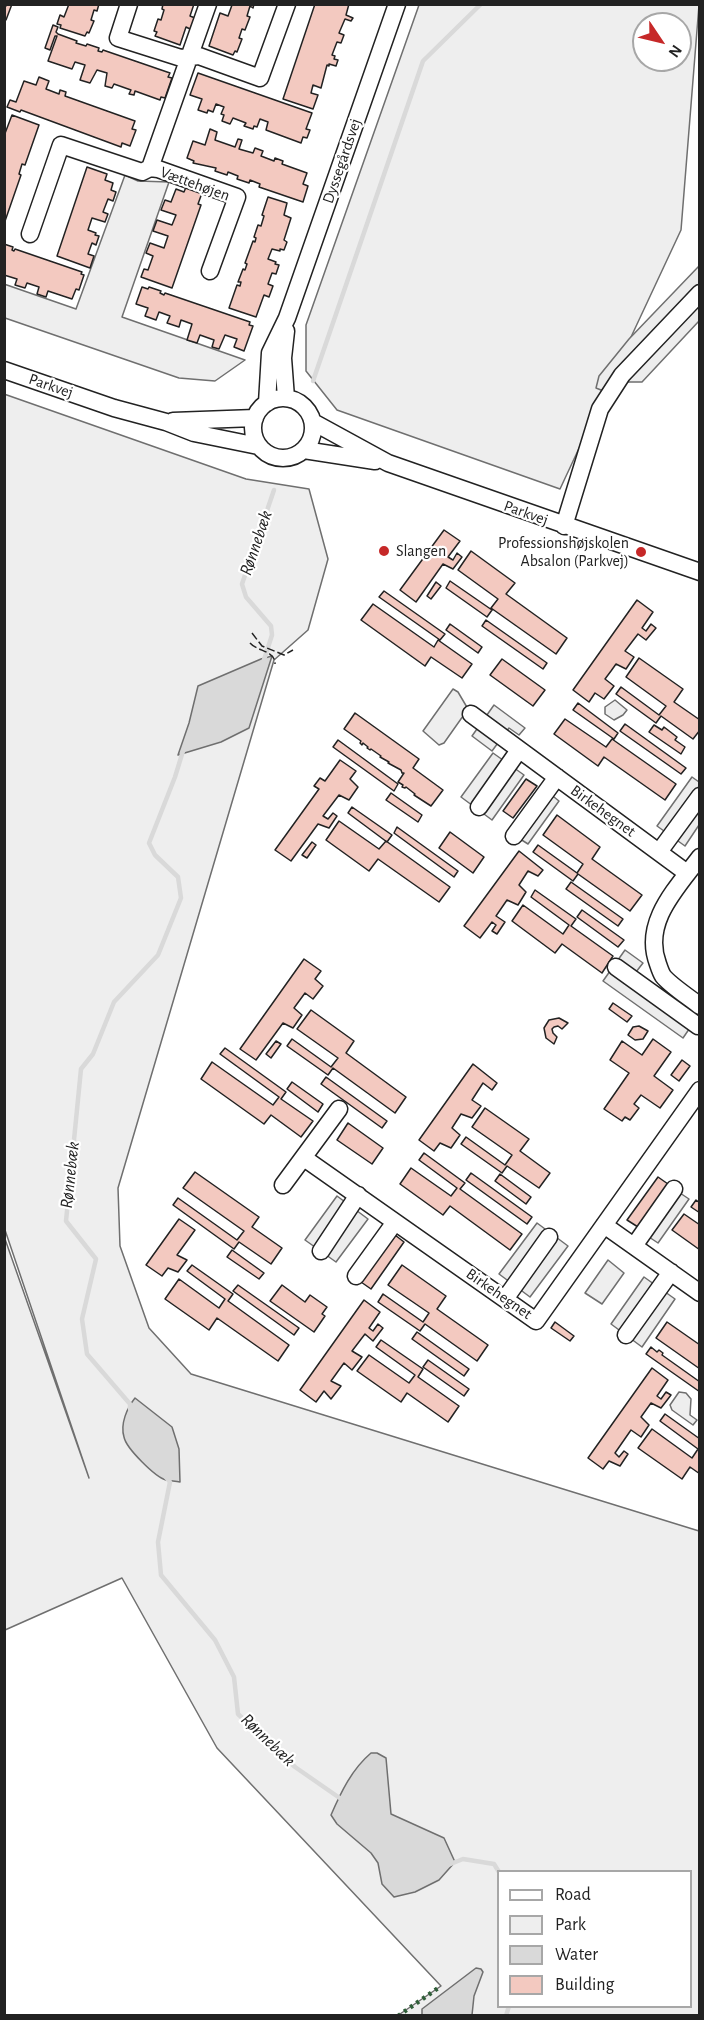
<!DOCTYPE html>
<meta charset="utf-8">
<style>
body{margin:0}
#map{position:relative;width:704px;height:2020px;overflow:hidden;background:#fff;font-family:"Alegreya Sans",sans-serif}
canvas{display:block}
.frame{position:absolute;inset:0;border:6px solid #222;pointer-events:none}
.legend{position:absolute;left:497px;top:1870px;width:195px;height:138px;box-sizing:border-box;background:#fff;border:2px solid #a7a7a7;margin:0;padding:8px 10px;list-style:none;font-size:18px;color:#222}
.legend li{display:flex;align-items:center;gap:12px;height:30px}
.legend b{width:30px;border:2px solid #a7a7a7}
.north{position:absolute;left:632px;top:12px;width:60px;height:60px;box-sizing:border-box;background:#fff;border:2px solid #a7a7a7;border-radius:50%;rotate:125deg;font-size:16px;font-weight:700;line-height:24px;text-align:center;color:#222}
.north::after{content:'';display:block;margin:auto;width:21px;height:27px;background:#c62828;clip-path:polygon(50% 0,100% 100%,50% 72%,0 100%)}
</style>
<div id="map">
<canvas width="704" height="2020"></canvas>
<div class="frame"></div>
<ul class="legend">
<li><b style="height:8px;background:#fff"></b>Road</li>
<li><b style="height:16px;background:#eee"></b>Park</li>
<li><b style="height:16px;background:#d9d9d9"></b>Water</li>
<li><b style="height:16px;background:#f3c9c0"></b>Building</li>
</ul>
<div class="north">N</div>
</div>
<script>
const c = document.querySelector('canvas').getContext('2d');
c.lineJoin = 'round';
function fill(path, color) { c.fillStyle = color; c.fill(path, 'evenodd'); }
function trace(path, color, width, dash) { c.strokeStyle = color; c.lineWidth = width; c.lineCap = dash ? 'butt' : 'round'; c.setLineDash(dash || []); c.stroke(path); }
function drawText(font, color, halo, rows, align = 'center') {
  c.font = font + ' "Alegreya Sans",sans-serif'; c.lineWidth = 4.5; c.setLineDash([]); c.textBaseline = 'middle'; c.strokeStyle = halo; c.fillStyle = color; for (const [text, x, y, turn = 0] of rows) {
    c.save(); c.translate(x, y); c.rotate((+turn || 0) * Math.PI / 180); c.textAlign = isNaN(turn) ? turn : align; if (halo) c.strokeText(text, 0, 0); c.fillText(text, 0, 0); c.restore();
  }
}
const green = new Path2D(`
 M419 5H699L681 230 560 489 337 410 306 371V325ZM644 24H680V60H644Z
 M125 175 138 181 169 182 122 317 245 360 215 381 179 378 5 318 4 284 76 309Z
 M4 394 246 479 309 489 328 559 308 630 274 660 118 1188 120 1246 149 1328 191 1374 699 1531V2015H402L400 2014 441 1986 217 1748 122 1578 5 1630V1239L89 1478 5 1230ZM498 1872H690V2006H498Z
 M453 689 458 692 468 709 444 743 439 745 423 731Z
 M615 700 627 710 623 715 614 720 605 714V707Z
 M608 1260 624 1273 602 1304 585 1293Z
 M679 1392 686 1393 691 1399 690 1415 697 1420 693 1425 672 1410 670 1405Z`);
fill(green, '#eee');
trace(green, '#6f6f6f', 1.5);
const parking = new Path2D(`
 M699 266V321L642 382H617L611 394 596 388 599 376 629 339Z
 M494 705 525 728 519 735 509 728 492 751 472 736Z
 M493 753 524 775 492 820 461 797Z
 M692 777 699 782V825L685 846 657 826Z
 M549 793 559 801 528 844 517 837Z
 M625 950 643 963 636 972 698 1016 683 1038 603 981Z
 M677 1191 689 1199 658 1243 646 1235Z
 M337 1196 368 1219 336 1262 305 1240Z
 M537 1223 568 1246 530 1297 499 1274Z
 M644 1277 675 1299 642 1347 611 1324Z`);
fill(parking, '#ededed');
trace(parking, '#6f6f6f', 1.5);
const water = new Path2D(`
 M272 656 249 728 221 742 178 755 189 723 198 686 261 659Z
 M135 1398 172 1427 179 1449 180 1482C175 1481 170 1481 166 1480 155 1477 126 1448 124 1437 120 1424 127 1408 135 1398Z
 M371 1753H377L386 1758 391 1814 444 1838 455 1862 439 1880 415 1892 394 1897 382 1884 378 1863 371 1853 337 1824 331 1815C341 1792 352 1769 371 1753Z
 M476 1968 481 1969 483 1972 474 1996 472 2015H422V2009Z`);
fill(water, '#d9d9d9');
trace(water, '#6f6f6f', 1.5);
trace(new Path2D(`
 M313 381 423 61 481 4
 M263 663 272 635 271 626 246 597 242 584 274 490
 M130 1409V1404L87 1354 82 1319 96 1259 66 1221 81 1069 93 1054 114 1002 158 955 181 898 178 877 155 855 149 843 175 777 183 751
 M165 1476 170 1482 158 1542 161 1575 215 1640 234 1677 238 1714 295 1767 344 1801
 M448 1865 463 1859 494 1864 499 1872
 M506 2016 509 2006`), '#d9d9d9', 4.5);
const building = new Path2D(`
 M7 4H12L6 20H4V9Z
 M69 4H99L97 11 94 10 91 20 94 21 89 33 87 32 85 36 60 28 61 25 57 24 60 15 64 17Z
 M163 4H194L190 16 195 18 190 29 186 27 180 45 155 36 157 32 154 31 158 19 161 20 164 10 162 9Z
 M230 4H254L253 8 250 6 247 16 250 17 245 30 242 29 239 38 242 39 237 52 235 51 233 55 209 46 220 13 228 16 232 5Z
 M315 4H349L346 15 353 18 351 21 345 19 339 33 344 35 341 43 337 42 332 55 335 56 334 59 338 60 336 66 329 64V66L327 65 321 88 313 85 311 93 318 95 313 109 283 99Z
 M53 25 58 27 56 32 58 34 77 41 76 43 86 46 87 44 99 48 98 51 102 52 103 50 170 73 168 77 172 78 165 98 161 97 160 100 135 91 134 95 129 94 131 90 114 84 112 88 105 86 107 73 97 70 90 83 80 80 85 65 75 62 72 69 48 61 57 36H55L50 50 45 48Z
 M198 73 312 113 306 129 310 130 307 138 303 137 301 143 266 130 268 122 260 119 257 127 254 126 253 129 244 126 246 123 233 118 230 124 222 121 224 115 221 114 224 107 216 104 213 112 208 110 207 113 198 110 202 99 190 95Z
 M39 77 49 81 46 89 59 94 60 90 66 92 65 96 135 121 132 129 136 130 130 146 122 143 121 147 21 110 20 112 7 107 10 100 16 102 24 81 36 85Z
 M12 115 39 125 25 165 22 164 19 174 21 175 4 224V136Z
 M210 129 217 132 215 140 235 147 238 139 242 140 239 149 253 153 255 148 263 151 261 156 274 161 275 158 283 161 282 164 307 173 303 184 308 186 303 202 259 187 260 184 250 180 249 183 237 179 238 176 228 172 227 175 215 171 216 168 193 163 194 161 187 158 193 141 205 145Z
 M87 167 107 174 105 180 113 183 111 190 116 192 113 201 108 199 103 212 108 214 105 222 92 218 88 230 96 233 95 235 99 236 96 245 92 243 88 254 94 256 90 268 57 256Z
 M186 187 202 193 198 204 201 205 172 288 141 277 144 269 148 270 153 256 146 253 150 243 164 248 168 236 153 231 157 220 172 225 176 215 161 210 165 200 171 202 176 189 184 192Z
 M268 197 287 203 284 215 291 218 284 240 287 242 284 250 280 249V251L272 249 268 259 276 262 275 264 279 265 276 274 272 273 268 284 273 286 269 297 264 295 256 317 229 308 237 285 240 286 241 282H238L243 269 245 270 247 264 245 263 253 241 255 242 256 238 254 237 258 225 261 226 264 216 262 215Z
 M4 244 13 247 12 250 14 251 15 249 82 272 81 274 84 275 79 290 76 289 72 299 48 291 46 297 37 294 39 287 27 283 25 288 15 285 17 279 4 275Z
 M142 287 148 289 149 287 161 291 160 293 164 295 165 293 250 322 249 325 253 326 244 351 234 347 237 339 225 335 219 349 212 347 214 340 200 335 197 343 187 340 192 324 181 320 179 327 167 323 170 316 159 312 156 320 145 316 148 308 136 304Z
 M444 530 460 541 448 557 453 560 457 553 462 557 453 569 443 564 416 602 400 590Z
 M471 551 515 583 506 594 567 638 556 654 491 608 498 599 458 570Z
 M450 581 492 610 487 617 446 588Z
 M436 582 441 586 431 599 427 596Z
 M384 591 445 634 440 640 379 597Z
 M637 600 653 612 642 628 646 631 651 624 656 628 646 640 638 634 625 651 634 657 626 669 616 664 611 671 605 679 614 686 604 699 595 693 589 702 573 690Z
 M373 604 434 647 438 640 472 664 462 678 431 657 425 666 361 620Z
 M486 620 547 663 543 669 482 626Z
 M450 624 482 647 478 653 446 630Z
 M639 658 683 689 674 702 700 720V730L693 739 661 716 656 723 616 694 621 687 659 715 666 706 626 677Z
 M502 659 545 690 533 706 490 675Z
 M578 703 618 733 614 739 573 710Z
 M355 713 419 759 413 768 443 790 431 806 414 795 415 794 406 787 405 788 402 787 403 785 398 782 404 773H402L401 770 388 763 389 762 380 757 381 756 371 749 370 750 367 748 368 747 363 743 362 745 360 743 361 741 344 729Z
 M565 719 606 747 612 739 676 784 665 800 604 757 598 766 554 734Z
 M625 724 686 768 681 774 620 731Z
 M654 725 662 730 664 727 677 737 675 740 685 747 681 754 649 732Z
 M338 740 398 784 394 791 333 747Z
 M340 760 356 771 350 779 358 787 349 800 339 795 323 816 328 819 333 813 337 816 329 828 318 824 291 861 275 850 319 789 314 786 320 778 325 781Z
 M526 779 537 786 513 818 503 811Z
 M391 793 422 815 418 822 386 800Z
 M352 807 392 835 387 842 348 813Z
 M557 815 600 847 592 859 642 895 630 911 578 874 573 881 533 852 538 845 577 873 583 864 543 835Z
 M339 821 379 849 386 841 450 887 439 902 378 859 369 871 326 840Z
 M397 827 458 871 454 877 394 833Z
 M450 832 484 857 473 873 439 848Z
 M312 842 316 845 307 858 302 855Z
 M519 851 543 870 538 876 528 871 519 885 526 892 518 905 507 900 496 916 505 922 497 934 492 931 496 925 492 922 480 938 464 926Z
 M571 882 623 919 618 926 566 889Z
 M535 890 576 919 571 926 613 956 602 973 562 944 555 953 512 921 523 905 563 934 569 925 531 897Z
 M582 910 624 940 618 947 577 917Z
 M304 959 321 971 315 979 323 986 313 999 305 993 294 1008 302 1015 293 1028 283 1023 256 1060 240 1049Z
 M613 1003 632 1016 627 1022 609 1009Z
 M311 1010 354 1041 346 1053 406 1097 395 1113 333 1068 328 1075 287 1046 292 1039 331 1067 338 1058 297 1029Z
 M559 1018 568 1023 562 1029 558 1026 554 1027 552 1029 553 1033 557 1037 554 1044 546 1038 544 1028 549 1020Z
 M639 1026 648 1031 643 1039 635 1040 628 1035 633 1027Z
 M653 1039 671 1052 654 1076 673 1090 660 1108 641 1095 634 1104 639 1108 630 1120 625 1117 622 1121 604 1109 629 1073 610 1060 622 1041 642 1055Z
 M276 1041 281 1044 271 1058 266 1054Z
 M225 1048 286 1092 281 1099 313 1121 301 1137 271 1115 264 1124 201 1079 212 1062 273 1105 279 1097 220 1054Z
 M682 1060 690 1066 679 1081 671 1075Z
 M473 1064 497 1083 492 1090 483 1083 472 1100 481 1106 472 1118 461 1114 452 1128 460 1135 451 1148 440 1143 434 1151 419 1140Z
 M326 1077 387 1121 382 1128 321 1084Z
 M292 1082 323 1104 318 1112 287 1089Z
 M485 1108 529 1139 520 1151 550 1173 539 1188 507 1166 502 1173 461 1144 466 1137 505 1165 512 1155 472 1127Z
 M348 1123 383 1148 372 1164 337 1140Z
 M424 1153 465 1183 460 1189 522 1234 510 1250 450 1206 443 1215 400 1184 411 1168 451 1196 457 1188 419 1160Z
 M195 1172 259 1217 252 1227 282 1248 271 1264 239 1242 234 1249 173 1205 178 1198 237 1240 244 1231 183 1188Z
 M471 1173 532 1217 527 1224 466 1180Z
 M500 1174 531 1197 526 1204 495 1181Z
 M658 1177 668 1184 638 1227 627 1220Z
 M696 1200 700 1203V1213L691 1207Z
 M684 1214 700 1225V1250L672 1230Z
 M179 1219 195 1230 177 1255 187 1260 178 1272 168 1268 162 1276 146 1265Z
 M395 1235 404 1242 371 1289 361 1282Z
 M232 1250 264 1273 259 1279 227 1257Z
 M192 1265 233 1294 228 1301 289 1345 278 1361 217 1318 209 1330 165 1299 179 1279 219 1308 225 1299 187 1271Z
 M402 1265 446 1296 437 1309 488 1345 477 1361 425 1324 420 1331 378 1302 383 1294 423 1322 429 1313 388 1285Z
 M238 1285 299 1328 294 1335 233 1291Z
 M282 1285 305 1302 310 1295 327 1307 322 1314 325 1316 314 1332 270 1301Z
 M364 1300 380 1312 369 1328 373 1331 378 1324 383 1328 373 1341 365 1334 352 1351 362 1357 352 1370 344 1363 331 1381 341 1386 331 1399 324 1391 316 1402 300 1390Z
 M555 1322 574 1336 570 1341 551 1328Z
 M667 1322 700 1345V1369L656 1338Z
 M417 1332 469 1369 464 1376 412 1339Z
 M381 1340 423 1369 418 1377 459 1406 448 1422 407 1393 401 1402 357 1371 369 1355 409 1383 415 1375 376 1347Z
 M651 1347 657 1352 659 1350 663 1353 662 1355 700 1382V1392L646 1354Z
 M428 1360 469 1389 464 1396 423 1367Z
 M652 1368 668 1380 657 1396 661 1399 666 1392 671 1395 661 1408 651 1403 641 1417 649 1425 641 1437 631 1430 615 1453 619 1457 624 1451 628 1454 620 1466 609 1461 603 1469 588 1458Z
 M665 1414 700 1439V1474L690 1467 682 1479 638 1448 652 1429 692 1458 698 1449 660 1421Z`);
fill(building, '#f3c9c0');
trace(building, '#222', 1.5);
const minor = new Path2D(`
 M129 4 118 38 181 58 199 56 260 78 287 4
 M150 168 208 4
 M30 234 61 145 142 172 150 168 158 169 237 197 210 271
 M286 331 283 358 286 398
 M4 370 114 408 166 422 194 433 258 446
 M253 428a30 30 0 1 1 60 0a30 30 0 1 1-60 0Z
 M267 403 270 353 287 318 397 4
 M173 421 255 418
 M313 422 388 463 700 572
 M304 450 375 461
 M564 526 600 409 622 375 700 293
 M471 714 687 873
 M479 807 519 750
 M514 836 557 777
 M659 852 700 796
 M700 857C677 888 642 922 658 964 659 967 661 973 663 976 670 985 690 998 700 1006
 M616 967 698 1026 700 1025
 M304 1158 536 1321 700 1090
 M283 1185 339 1109
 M604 1225 700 1293
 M634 1246 674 1189
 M321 1251 358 1195
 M356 1276 395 1222
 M505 1299 549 1237
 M626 1335 671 1272`);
trace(minor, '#222', 19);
trace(minor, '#fff', 16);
trace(new Path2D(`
 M398 2016 441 1986`), '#2f5e38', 4.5, [3, 4.5]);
trace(new Path2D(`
 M252 633 262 646 284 655 293 650
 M250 643C258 652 275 650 275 664`), '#222', 1.5, [8, 3]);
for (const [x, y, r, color] of [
 [384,551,6,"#c62828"],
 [641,552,6,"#c62828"]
]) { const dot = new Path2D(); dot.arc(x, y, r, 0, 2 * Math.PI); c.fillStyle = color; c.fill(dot); trace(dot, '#fff', 2); }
drawText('16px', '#222', '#fff', [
 ["Dyssegårdsvej",342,161,-71],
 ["Vættehøjen",195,184,20],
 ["Parkvej",51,386,19],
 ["Parkvej",526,513,20],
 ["Birkehegnet",603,811,36],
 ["Birkehegnet",499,1294,35]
]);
drawText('16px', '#222', '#fff', [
 ["Professionshøjskolen",629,543],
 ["Absalon (Parkvej)",629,561],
 ["Slangen",396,551,"left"]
], 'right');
drawText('italic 18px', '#222', '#fff', [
 ["Rønnebæk",256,543,-71],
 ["Rønnebæk",70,1175,-84],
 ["Rønnebæk",268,1740,44]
]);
</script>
